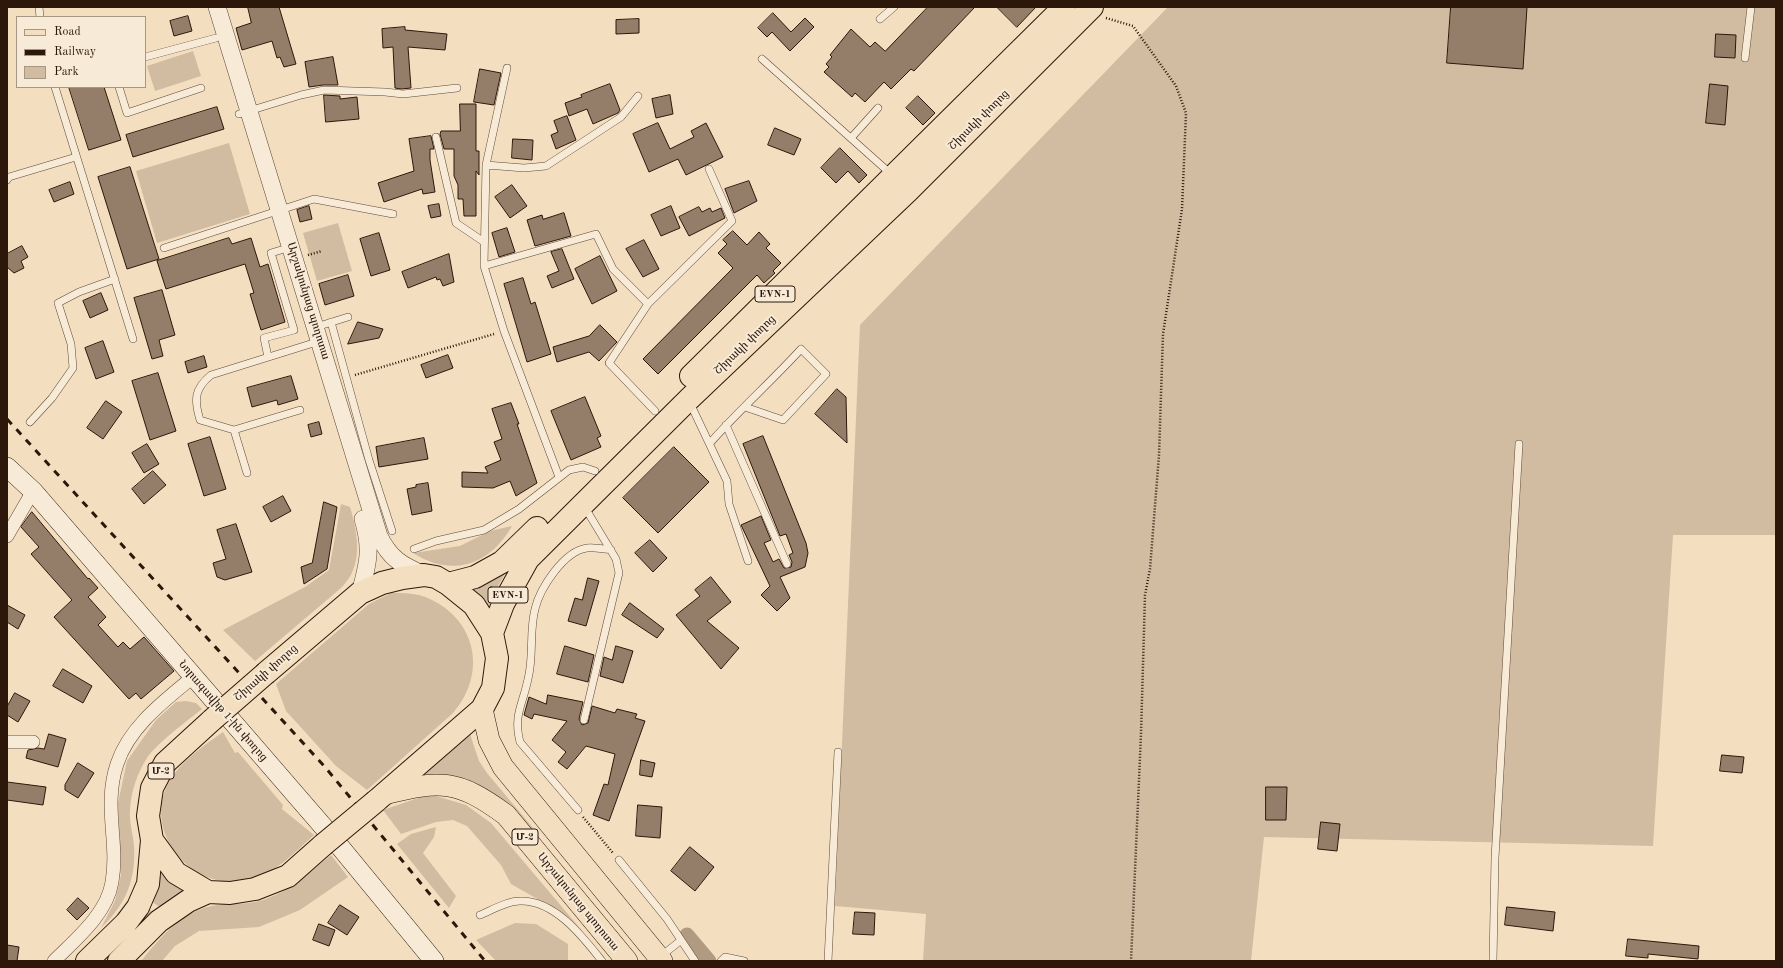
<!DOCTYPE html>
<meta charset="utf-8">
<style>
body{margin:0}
#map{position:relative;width:1783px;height:968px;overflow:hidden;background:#f3dec0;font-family:"Old Standard TT",serif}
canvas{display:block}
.frame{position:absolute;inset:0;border:8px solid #2d170a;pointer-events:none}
.legend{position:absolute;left:16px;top:16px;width:130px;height:72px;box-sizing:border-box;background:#f7ead6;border:1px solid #a69684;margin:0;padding:5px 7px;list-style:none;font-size:12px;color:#2d170a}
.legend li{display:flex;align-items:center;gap:8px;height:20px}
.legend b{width:20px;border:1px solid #a69684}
</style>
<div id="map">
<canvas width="1783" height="968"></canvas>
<div class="frame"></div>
<ul class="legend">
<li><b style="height:5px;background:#f3dec0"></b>Road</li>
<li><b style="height:5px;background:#2d170a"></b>Railway</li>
<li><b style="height:11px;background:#d1bca1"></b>Park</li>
</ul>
</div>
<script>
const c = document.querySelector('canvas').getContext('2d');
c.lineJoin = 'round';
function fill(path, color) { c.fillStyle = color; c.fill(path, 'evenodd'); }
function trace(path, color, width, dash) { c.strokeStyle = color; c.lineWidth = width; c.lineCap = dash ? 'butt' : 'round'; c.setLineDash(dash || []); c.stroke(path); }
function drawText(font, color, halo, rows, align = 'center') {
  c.font = font + ' "Old Standard TT","Noto Serif Armenian",serif'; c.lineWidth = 4; c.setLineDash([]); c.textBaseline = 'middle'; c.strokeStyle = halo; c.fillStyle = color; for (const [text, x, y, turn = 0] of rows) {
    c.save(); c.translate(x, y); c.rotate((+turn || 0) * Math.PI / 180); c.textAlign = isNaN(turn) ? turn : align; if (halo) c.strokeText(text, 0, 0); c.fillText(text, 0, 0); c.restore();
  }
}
fill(new Path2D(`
 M1168 7H1776V535H1673L1653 846 1264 837 1251 961H923L926 914 835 906 860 325Z
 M193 51 201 76 155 91 147 66Z
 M229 143 250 214 157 243 136 171Z
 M338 223 352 271 317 281 303 233Z
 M341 504 350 507C358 534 364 566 341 588L255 661 223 630 305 587 329 570Z
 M512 526C490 565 452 578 413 553L460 546 490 531Z
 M510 565 494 593 487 612 464 586Z
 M391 593C404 593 418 593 430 599 477 621 487 674 453 713L367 790 336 766 286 711 276 684 369 604Z
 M186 701 196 703 202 709C188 720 156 744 147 758 137 774 131 791 130 810 129 822 133 834 134 846 136 880 126 904 101 928L115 901 121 875 118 803 127 761 156 720 176 702Z
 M469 731 479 761 487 773 533 828 530 831 419 776Z
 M223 732 235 753 238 752 283 805 282 809 314 835C294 853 276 873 249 880 189 894 136 826 174 774 187 757 206 744 223 732Z
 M436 796 466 805 491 823 584 933 548 905 511 884 501 865 467 826 453 820 436 822 401 834 383 810 421 797Z
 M436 827 434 837 423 853 456 896 449 908 397 844 411 834Z
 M331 855 348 877 300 910 259 927 199 931 175 946 162 961H141C162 936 182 910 217 905 232 903 248 905 263 900 292 890 308 874 331 855Z
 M165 864 194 890 161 908 151 901Z
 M148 908 155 914 104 961H98Z
 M515 923 536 924 568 944V960L496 961 476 940Z`), '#d1bca1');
trace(new Path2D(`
 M687 935 709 961`), '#b09a82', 15);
const building = new Path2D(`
 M248 7H279L296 64 284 67 280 57 277 58 272 41 242 50 236 28 251 23Z
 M928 7H975L914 71 911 69 891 89 884 82 865 102 855 93 852 97 824 72 829 67 826 64 832 57 830 55 851 29 870 47 875 42 885 51Z
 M997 7H1036L1017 27Z
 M1451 7H1527L1523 69 1447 63Z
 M773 13 791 32 805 18 814 27 790 51 772 32 767 37 758 28Z
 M188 16 192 31 174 36 170 21Z
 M639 19V33L616 34V20Z
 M405 27V30L447 34 445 50 408 47 411 88 401 89 395 88 393 47 383 48 382 29Z
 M1716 34 1736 35 1735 58 1715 57Z
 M333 57 338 85H323L309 87 305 62Z
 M480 69 501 73 494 105 474 102Z
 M610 84 620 110 618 113 593 124 587 109 569 116 565 103 582 97 581 95Z
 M1710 84 1728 86 1725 125 1706 123Z
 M69 87H104L121 140 89 150Z
 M324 95 340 96V99L357 97 359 119 326 122Z
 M670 95 673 114 656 118 652 99Z
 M918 96 935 113 923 125 906 108Z
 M460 104H476V151H479V175L476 171V216H464L463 199H458V185L454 176V149H444L440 134 441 131H460Z
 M217 107 224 129 133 157 126 135Z
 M567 116 576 140 556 149 551 135 558 132 554 121Z
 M658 123 670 149 694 137 691 131 706 123 723 157 686 175 678 159 649 172 633 134Z
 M775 128 801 139 794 155 768 145Z
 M431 136 434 149H430V160L435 192 423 194 422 189 384 202 378 183 414 171 409 139Z
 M513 139 533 140 532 160 512 158Z
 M840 148 867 175 859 183 848 171 836 183 821 168Z
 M130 167 159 259 127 269 98 177Z
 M749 181 757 201 734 213 725 189Z
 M70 182 74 194 54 202 49 190Z
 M512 185 527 206 510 218 495 197Z
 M439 204 441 216 431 218 428 206Z
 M309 206 312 219 300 222 297 210Z
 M671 206 680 228 661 236 651 215Z
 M699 207 702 212 710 208 712 212 721 208 725 218 689 236 679 217Z
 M564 213 571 236 535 246 527 220 542 215 543 219Z
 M507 228 515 252 499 257 492 233Z
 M733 231 747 245 759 232 770 244 766 248 781 263 773 271 775 273 764 283 757 275 658 374 643 359 733 268 718 253 727 244 723 240Z
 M379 233 390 270 371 276 360 239Z
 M229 238 232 244 251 238 260 267 268 264 285 322 261 330 250 294 254 293 245 264 166 289 157 261Z
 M644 240 659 269 643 277 626 249Z
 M22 246 28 257 21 261 24 268 14 273 7 267V254Z
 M562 249 574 279 552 288 547 276 559 271 551 252Z
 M449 254 454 282 443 286 440 279 437 280 436 277 408 288 402 272Z
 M600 256 617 291 592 304 575 269Z
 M348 275 354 296 325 305 319 284Z
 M523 278 531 304 535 302 551 354 527 362 504 284Z
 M162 290 175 335 159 340 163 356 152 359 134 298Z
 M101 293 108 310 90 318 83 301Z
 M358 322 383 329 379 338 348 344Z
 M600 325 617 342 599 361 589 352 557 362 553 347 589 336Z
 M103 341 114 372 96 379 85 348Z
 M448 355 453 368 426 378 421 365Z
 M204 356 207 367 188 373 185 362Z
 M158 373 176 431 150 440 132 381Z
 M291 376 298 399 278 405 277 400 252 407 247 388Z
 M837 389 846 397 847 443 815 414Z
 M585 397 601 436 597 438 601 447 571 460 551 411Z
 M106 401 122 412 103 439 87 428Z
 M511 403 519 424H517L537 483 516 496 510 481 493 488 462 487V472L488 473 485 467 501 460 494 442 502 439 492 409Z
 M319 422 322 434 311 437 308 425Z
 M763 436 806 543 808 553 805 567 780 577 790 598 777 611 761 595 770 586 741 525 761 516 771 540 764 543 773 562 779 559 784 568 791 567 792 562 789 555 793 553 786 534 780 536 743 444Z
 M210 437 226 489 204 496 188 444Z
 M424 438 428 459 379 467 376 447Z
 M147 444 159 464 144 473 132 453Z
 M674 447 709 482 658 533 623 498Z
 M153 471 166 485 144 504 132 489Z
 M428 483 432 511 412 515 407 489 416 487V485Z
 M283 496 291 511 271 522 263 507Z
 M324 502 337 507 327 569 304 584 301 567 312 563Z
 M32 512 88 579 89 578 98 588 88 597 106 617 98 625 118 647 123 642 130 649 144 637 174 671 141 699 136 693 129 699 54 617 72 600 31 554 39 547 21 527Z
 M236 524 252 572 225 580 217 577 213 563 226 559 217 530Z
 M650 540 667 558 653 572 635 553Z
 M711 577 731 602 707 621 739 648 721 669 676 615 700 596 695 590Z
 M588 578 599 581 586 626 568 621 575 598 582 600Z
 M630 603 664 629 657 638 622 615Z
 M7 605 25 615 18 629 7 622Z
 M565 646 594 655 588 682 557 674Z
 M616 646 633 651 623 683 600 676 604 657 612 660Z
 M63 669 92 686 83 703 53 686Z
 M15 693 30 701 18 722 7 715V707Z
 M548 695 583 702 579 719 582 725 588 723 592 706 615 713 617 709 637 714 635 718 645 721 609 821 593 815 604 784 608 785 615 754 586 746 567 769 558 762 566 752 552 740 567 721 534 714 532 719 524 715 529 697 546 704Z
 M49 734 66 739 58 767 26 758 28 750 38 748 44 749Z
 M1722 755 1744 757 1742 773 1720 771Z
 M641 760 655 763 652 777 640 775Z
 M78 763 94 773 78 798 65 790V785Z
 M7 782 46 787 43 805 7 800Z
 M1266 787H1287L1286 820H1266Z
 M638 805 662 807 660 838 636 836Z
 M1321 822 1340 824 1337 851 1318 849Z
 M690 847 714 867 695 891 671 871Z
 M78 898 89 908 77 920 67 910Z
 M340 905 359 917 347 935 328 923Z
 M1507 907 1555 912 1553 931 1505 925Z
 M855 912 875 913 874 935 853 934Z
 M319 924 335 930 329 946 313 940Z
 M1628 939 1699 946 1698 959 1648 954V958L1626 956Z
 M7 945 19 947 17 961H7Z`);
fill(building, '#947e69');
trace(building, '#2d170a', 1);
const service = new Path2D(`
 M39 7 40 17
 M880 19 894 7
 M145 57 216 38
 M1745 58 1751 7
 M762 59 891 174
 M507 68 486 165 484 266 504 331 559 477
 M55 87 133 339
 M119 87 127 113 201 88
 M239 114 301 95 324 90 385 92 403 94 457 88
 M436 137 456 223 484 242
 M851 138 878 108
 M486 165 524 168 546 166 621 117 638 96
 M7 180 9 177 76 157
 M164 248 314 199 393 214
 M484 266 596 234 613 269 648 304
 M331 322 369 460 392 531
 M316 327 348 317
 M268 357 264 338 294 330 271 253 281 250
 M690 403 727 481 729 504 748 561
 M300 410 234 430 200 420C194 400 194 389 211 375L320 341
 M655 411 609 363 648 304 732 221 709 169
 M30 422 52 398 73 368 71 344 58 303 79 292 115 279
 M726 425 787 564
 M234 430 247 473
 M710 443C739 410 772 381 801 349L826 374 783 420 745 407
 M584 506 616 559 619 573 584 720
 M414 549 436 541 484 530 519 509 569 470 583 467 595 471
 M578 810 520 742C513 715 523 704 528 679 534 656 529 632 535 609 540 588 564 551 587 548 594 547 604 549 611 550
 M619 860 667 919 695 961
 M480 915C492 910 507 901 520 901 555 900 583 937 602 961
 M660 957 680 941
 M721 961 725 957 744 961
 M828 961 838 752
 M1493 961 1495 858 1519 444`);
const minor = new Path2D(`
 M7 536 33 491
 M7 742H33
 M54 961C76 939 107 914 112 882 119 842 103 806 117 764 129 727 164 701 193 677`);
const tertiary = new Path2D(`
 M217 7 379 536C390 559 402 565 424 575
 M360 593C368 564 372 549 363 519`);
const secondary = new Path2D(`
 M7 467 33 491 327 831 434 961`);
const primary = new Path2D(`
 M482 709 489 740 503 767 662 961
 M384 794C441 780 457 779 506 815L627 961`);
const trunk = new Path2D(`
 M691 376 1064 7
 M448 584 475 577 502 562 537 528
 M492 633 503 604 528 559 689 399 909 190 1092 7
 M266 673 360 593 382 583 402 578 424 575 436 577 448 584 474 605 492 633 497 658 493 688 482 709 376 801
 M152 840 176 873 208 892
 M87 961 126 923 138 907 148 884 152 840 148 816 152 788 165 763 212 720
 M119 961 159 921 188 901 208 892 230 893 255 889 288 876 323 845`);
trace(service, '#5e4938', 8);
trace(minor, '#5e4938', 14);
trace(tertiary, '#5e4938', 18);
trace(secondary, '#2d170a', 20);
trace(primary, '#2d170a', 22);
trace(trunk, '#2d170a', 24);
trace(new Path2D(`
 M1106 18 1133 26 1176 86 1186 113 1182 209 1163 334 1159 455 1150 569 1145 595 1141 734 1131 961
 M308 255 322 251
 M355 375 494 334
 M583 817 613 853`), '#2d170a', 2.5, [1, 2]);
trace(service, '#f7ead6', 7);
trace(minor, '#f7ead6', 13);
trace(tertiary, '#f7ead6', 17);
trace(secondary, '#f7ead6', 19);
trace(primary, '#f3dec0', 21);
trace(trunk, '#f3dec0', 22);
trace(new Path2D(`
 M7 419 325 767 485 961`), '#2d170a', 3, [7, 7]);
const trunkBridge = new Path2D(`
 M212 720 266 673
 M323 845 376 801`);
trace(trunkBridge, '#2d170a', 24, []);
trace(trunkBridge, '#f3dec0', 22);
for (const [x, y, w] of [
 [775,294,40],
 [508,595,40],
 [161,771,26],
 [525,837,26]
]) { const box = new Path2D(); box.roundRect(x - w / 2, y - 8, w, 16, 3); c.fillStyle = '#f7ead6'; c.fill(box); trace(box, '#2d170a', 1); }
drawText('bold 10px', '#2d170a', null, [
 ["EVN-1",775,294],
 ["EVN-1",508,595],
 ["Մ-2",161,771],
 ["Մ-2",525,837]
]);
drawText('11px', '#2d170a', '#f7ead6', [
 ["Շիրակի փողոց",979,120,-45],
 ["Արշակունյաց պողոտա",308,301,73],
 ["Շիրակի փողոց",745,345,-44],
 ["Շիրակի փողոց",266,673,-41],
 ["Նորագավիթ 1-ին փողոց",223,711,49],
 ["Արշակունյաց պողոտա",578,902,51]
]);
</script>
